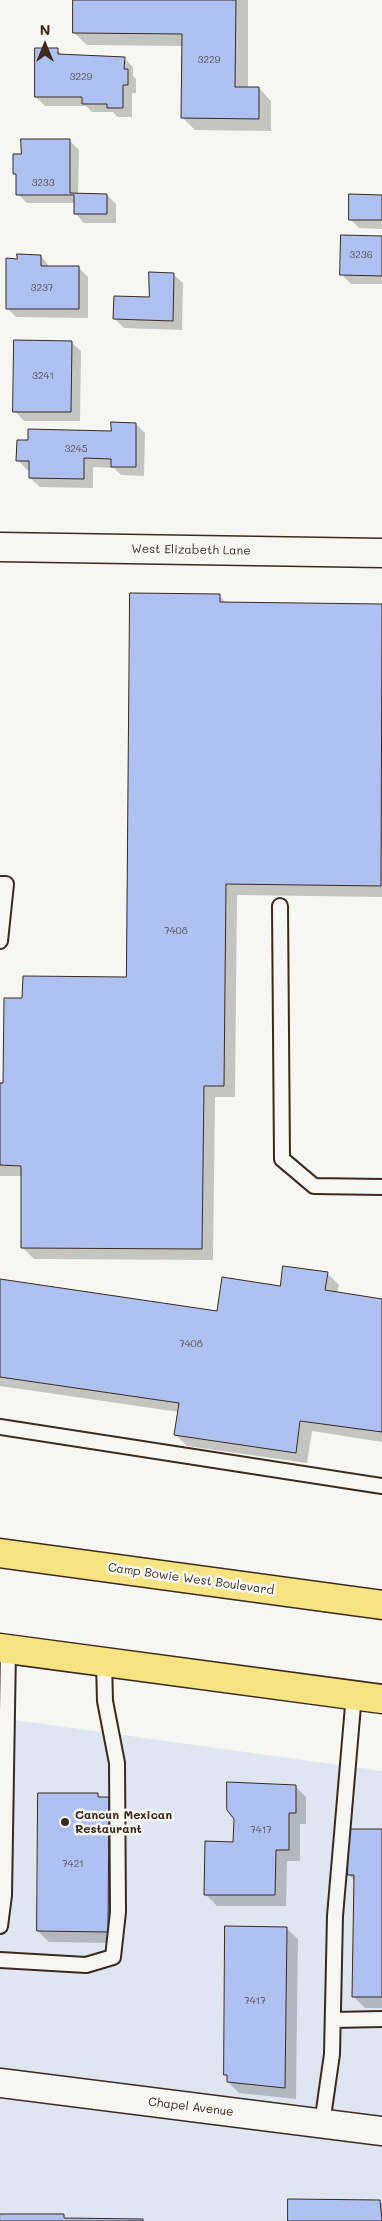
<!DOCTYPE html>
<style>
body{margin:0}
#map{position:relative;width:382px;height:2221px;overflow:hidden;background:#f6f6f2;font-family:Mali,sans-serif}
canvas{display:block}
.north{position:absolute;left:20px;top:20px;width:50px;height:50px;-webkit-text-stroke:4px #f6f6f2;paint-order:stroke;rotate:0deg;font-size:14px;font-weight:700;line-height:20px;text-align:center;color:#3b2a1e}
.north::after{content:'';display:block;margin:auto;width:18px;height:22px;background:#3b2a1e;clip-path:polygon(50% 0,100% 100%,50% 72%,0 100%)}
</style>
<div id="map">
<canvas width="382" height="2221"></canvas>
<div class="north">N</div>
</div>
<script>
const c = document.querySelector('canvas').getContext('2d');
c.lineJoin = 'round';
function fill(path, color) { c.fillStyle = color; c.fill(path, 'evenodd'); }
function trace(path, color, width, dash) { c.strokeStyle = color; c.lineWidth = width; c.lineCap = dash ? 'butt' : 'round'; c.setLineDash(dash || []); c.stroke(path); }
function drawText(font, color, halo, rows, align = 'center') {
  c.font = font + ' Mali,sans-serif'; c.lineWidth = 5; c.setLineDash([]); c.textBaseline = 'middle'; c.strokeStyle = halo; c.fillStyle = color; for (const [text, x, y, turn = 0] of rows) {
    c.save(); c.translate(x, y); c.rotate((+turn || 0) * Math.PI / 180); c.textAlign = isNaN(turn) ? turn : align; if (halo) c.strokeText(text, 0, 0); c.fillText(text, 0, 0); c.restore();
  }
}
fill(new Path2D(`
 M0 1718 382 1771V2221H0Z`), '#e0e6f1');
fill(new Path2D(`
 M75 0H248V88H259L271 101V131L195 130 183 118V46L87 45 74 33Z
 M57 50 63 56 124 58 133 67V76L136 79V93H132V117H117L113 112H92L86 106H45L36 97Z
 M70 141 79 150 78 194 107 195 116 204V223H84L75 213V203H27L18 194V177L14 173 22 155Z
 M382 196V229L359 228 350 219Z
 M382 237V284H351L342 275Z
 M41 256 50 267 79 268 88 277V318L16 317 7 308 19 260Z
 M173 274 183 283 182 330 124 328 115 319 150 298Z
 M71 342 81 351 80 421H24L15 411Z
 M136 424 145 433 144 476 121 475 114 468 93 467V488L40 487 30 478V470H27L18 460Z
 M219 595 227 604 382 605V897L237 895 235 1097H215L213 1260 34 1259 22 1247V1176H0V1085H4L24 999 127 978Z
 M327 1273 339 1285 337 1293 382 1300V1442L312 1431 307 1463 187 1446 176 1435 179 1412 0 1386V1280L218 1312 281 1287Z
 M228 1784H289L295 1786 306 1797V1824H300V1861H287L286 1906H217L206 1895 235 1843V1819Z
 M98 1795 101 1798H109L120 1810 119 1943 49 1942 38 1931Z
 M382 1830V2008H365L353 1996 355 1881 349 1875Z
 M286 1928 298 1939 296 2099 239 2093 228 2082V2077L225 2074Z
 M380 2202 382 2204V2221H289Z`), '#0003');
const building = new Path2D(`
 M73 0H236L235 87H259V119L181 118 182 34 73 33Z
 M35 48H58V54L125 57 124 69H128V85H123V108H107V104H82V97H35Z
 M21 139H70V193L107 194V214H74V195H16V174H13V154H21Z
 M349 194 382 195V220H349Z
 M341 235 382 236V276L340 275Z
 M17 254 41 255V266H79V309H6V258L17 259Z
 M149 272 174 273 173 321 113 319 114 296 149 297Z
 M14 340 72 341 71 412H13Z
 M111 422 136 423V467H111V459L84 458V479L29 478V461H16L17 440H28V429L111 431Z
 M130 593 220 594V602L382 604 381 886 226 884 224 1086H204L202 1249 21 1248V1166L0 1165V1083H3L4 998H22L23 976 126 977Z
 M283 1266 328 1272 325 1290 382 1299V1432L300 1421 296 1453 174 1435 179 1403 0 1377V1279L217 1311 222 1277 280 1286Z
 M227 1782 296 1785V1813H289V1850H276L275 1895H204L205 1841 233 1842 234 1819 227 1810Z
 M38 1793H98V1797H109L108 1932 37 1931Z
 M348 1829H382V1997H352L354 1875H348Z
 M225 1926 287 1927 285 2088 227 2082V2075H224Z
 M288 2199 380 2200 382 2221H288Z
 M0 2214H64V2218L143 2219V2221H0Z`);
fill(building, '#aec1f0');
trace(building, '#3b2a1e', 1);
const lane = new Path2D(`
 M0 884H6L0 941
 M280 906 282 1159 314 1186 382 1187
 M0 1427 382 1486
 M0 1926 4 1895 8 1649
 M0 1960 86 1965 113 1957 118 1912 117 1763 105 1701 104 1661
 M333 2020 382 2019
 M322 2124 332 2054 335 1916 354 1694`);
const street = new Path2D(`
 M0 547 382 553
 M0 2083 382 2131`);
const primary = new Path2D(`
 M0 1553 382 1605
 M0 1648 382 1699`);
trace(lane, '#3b2a1e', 18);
trace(street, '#3b2a1e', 31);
trace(primary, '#3b2a1e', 31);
trace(lane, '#f6f6f2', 14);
trace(street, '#f6f6f2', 28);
trace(primary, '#f6e381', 28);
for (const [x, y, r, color] of [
 [65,1822,5,"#3b2a1e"]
]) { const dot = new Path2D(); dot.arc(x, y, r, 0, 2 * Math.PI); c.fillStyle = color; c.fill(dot); trace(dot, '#f6f6f2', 2); }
drawText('10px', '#585052', null, [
 ["3229",209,60],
 ["3229",81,77],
 ["3233",43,183],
 ["3236",361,255],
 ["3237",42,288],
 ["3241",43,376],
 ["3245",76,449],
 ["7408",176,931],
 ["7408",191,1344],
 ["7417",261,1830],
 ["7421",73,1864],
 ["7417",255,2001]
]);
drawText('12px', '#3b2a1e', '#f6f6f2', [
 ["West Elizabeth Lane",191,550,1],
 ["Camp Bowie West Boulevard",191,1579,8],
 ["Chapel Avenue",191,2107,7]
]);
drawText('bold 12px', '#3b2a1e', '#f6f6f2', [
 ["Cancun Mexican",75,1815],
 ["Restaurant",75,1829]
], 'left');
</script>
